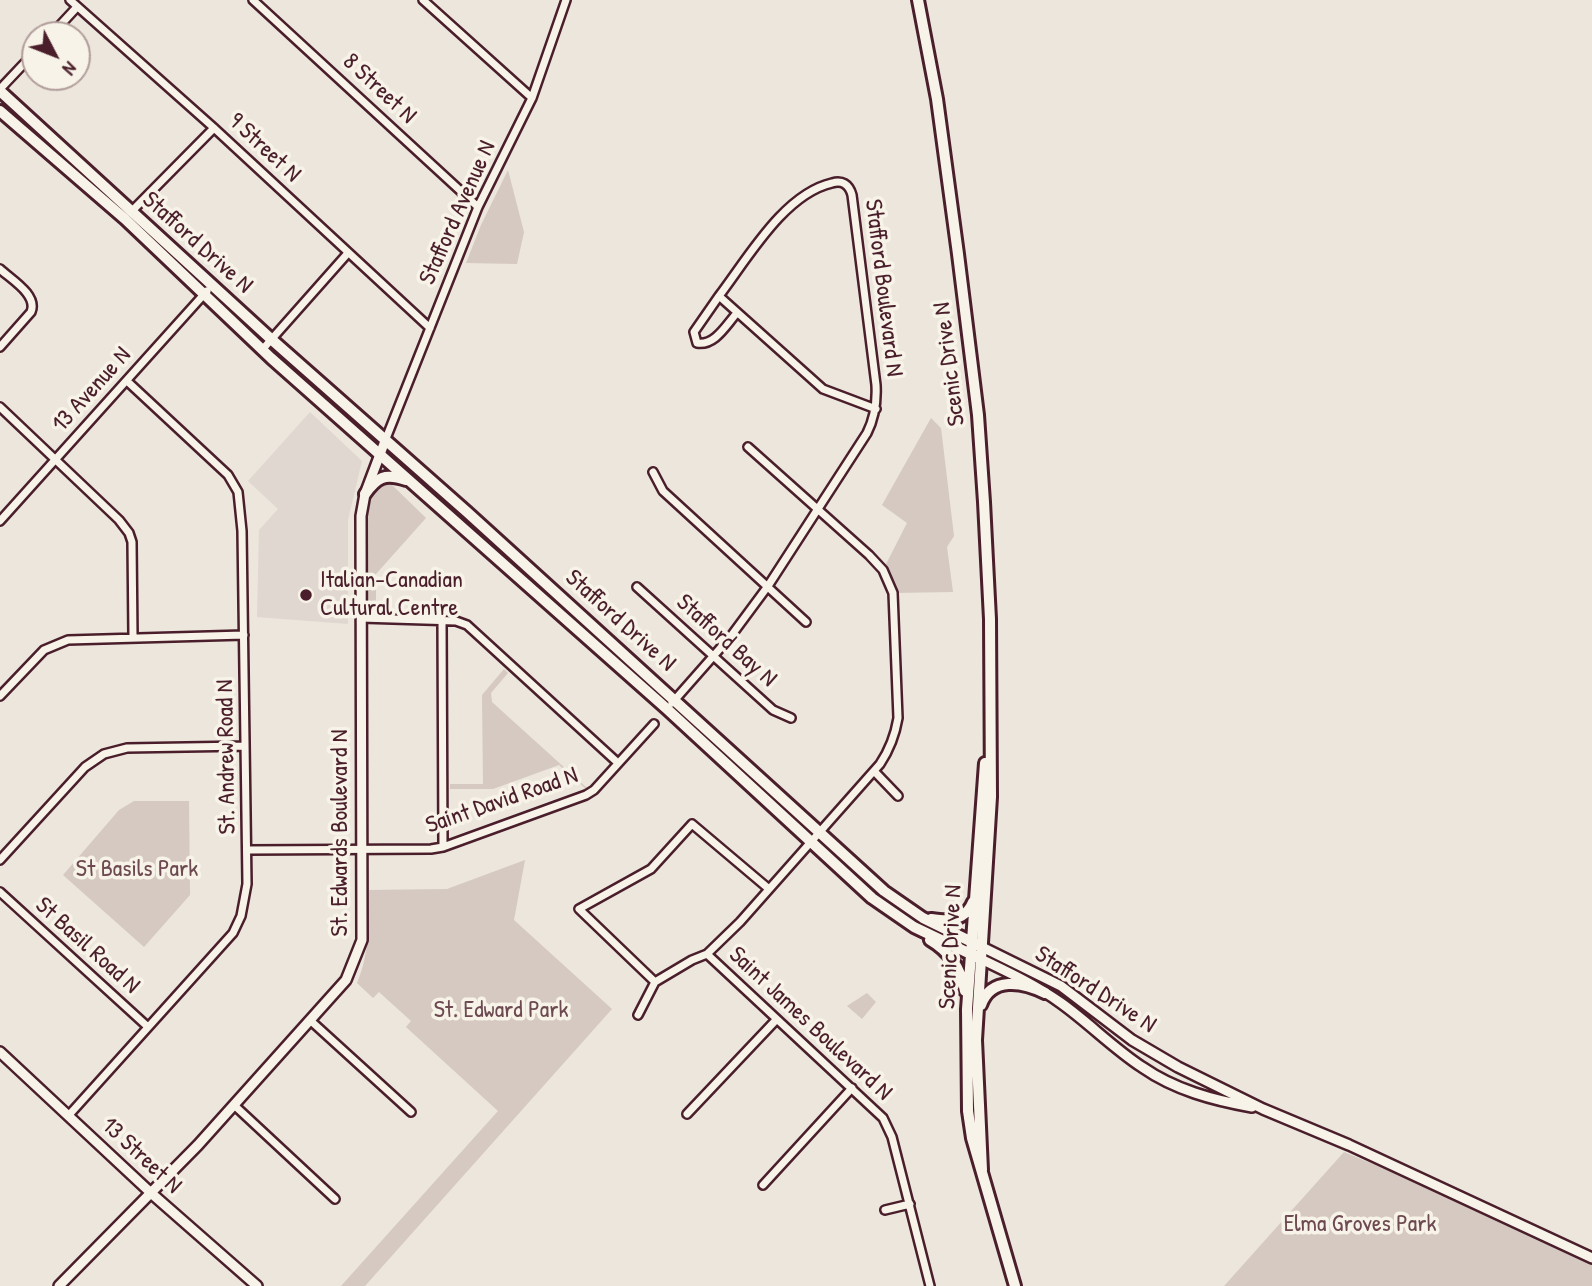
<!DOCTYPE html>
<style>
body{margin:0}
#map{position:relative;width:1592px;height:1286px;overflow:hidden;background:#ece6dd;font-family:"Patrick Hand",sans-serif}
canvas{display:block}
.north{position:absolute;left:21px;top:21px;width:70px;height:70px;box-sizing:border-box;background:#f7f3e8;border:2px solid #b29e9c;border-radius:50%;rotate:132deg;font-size:19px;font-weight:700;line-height:28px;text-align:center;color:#4a1f2b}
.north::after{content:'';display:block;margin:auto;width:24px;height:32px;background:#4a1f2b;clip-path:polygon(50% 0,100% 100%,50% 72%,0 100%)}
</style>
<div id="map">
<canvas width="1592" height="1286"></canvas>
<div class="north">N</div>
</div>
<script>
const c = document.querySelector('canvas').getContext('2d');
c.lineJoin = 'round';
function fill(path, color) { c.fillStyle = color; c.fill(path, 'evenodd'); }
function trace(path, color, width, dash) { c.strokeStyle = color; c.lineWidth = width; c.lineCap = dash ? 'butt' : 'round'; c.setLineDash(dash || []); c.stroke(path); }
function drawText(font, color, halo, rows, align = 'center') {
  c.font = font + ' "Patrick Hand",sans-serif'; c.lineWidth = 7; c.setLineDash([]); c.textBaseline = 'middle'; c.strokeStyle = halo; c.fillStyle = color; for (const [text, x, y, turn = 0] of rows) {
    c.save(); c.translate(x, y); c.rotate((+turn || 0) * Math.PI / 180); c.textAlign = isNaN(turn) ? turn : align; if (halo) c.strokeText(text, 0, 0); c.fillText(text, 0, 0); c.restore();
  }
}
fill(new Path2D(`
 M310 412 362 461 348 520V624L257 617 259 530 278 509 248 481Z`), '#e0d7d0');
fill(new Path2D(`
 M508 170 524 232 517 264 466 263 481 225Z
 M931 418 941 428 954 536 947 547 953 592 893 593 883 570 907 523 882 505Z
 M390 483 426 518 376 574V614L371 613 367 607C367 582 362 510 375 491 379 486 384 485 390 483Z
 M504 669 508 673 491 693 492 702 587 788 586 789 559 765 493 789H450V784H483L482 695Z
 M134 801H189L190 895 144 947 63 875 119 810Z
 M525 860 514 920 612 1009 365 1286H341L498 1111 406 1027 411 1021 379 992 373 998 357 983C370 952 369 923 369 890L447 889Z
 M867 993 876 1002 862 1019 847 1006Z
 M1344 1152 1423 1185 1592 1265V1286H1224Z`), '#d5c9c2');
const minor = new Path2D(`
 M70 0 214 128 430 328
 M253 0 478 207
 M423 0 532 98
 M51 35 77 7
 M0 89 35 52
 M131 212 214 128
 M0 269C12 280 38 295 31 312L0 347
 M719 296 694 332 697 343C715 346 726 325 737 313
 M262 350 348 253
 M0 407 119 520 129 533 132 542 133 637
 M385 441 478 207 532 98 566 0
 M653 472 663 491 806 622
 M0 521 207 291
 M637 587 773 710 791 718
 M361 618 456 621 467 625 618 763
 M442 621 443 847
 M0 696 44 650 68 640 244 635
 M672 703 731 636 768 586 867 433C875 417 877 403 876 385L852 195C849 184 842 180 832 183 784 194 748 258 719 296L823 389 876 409
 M874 771 898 796
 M248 850 431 849 443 847 586 795 594 790 654 724
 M0 860 85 767 104 754 127 748 245 746
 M0 892 148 1027
 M707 954 883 1118 892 1137 930 1286
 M655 982 579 909 651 869 692 824 769 889
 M638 1015 655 982 692 960 707 954 740 922 880 764C890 749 895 736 898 718L893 593 883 570 869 555 748 447
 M311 1021 411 1112
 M234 1105 335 1199
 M687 1114 776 1020
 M69 1115 233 933 241 916 247 884 242 531 238 492 228 475 127 381
 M763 1185 852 1088
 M885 1210 910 1204`);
const tertiary = new Path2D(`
 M982 947 1061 986 1132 1040 1178 1067 1263 1109 1349 1145 1592 1258
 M981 959C1008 972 1036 985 1061 1003 1089 1023 1113 1048 1142 1067 1175 1090 1213 1100 1252 1107
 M0 1052 151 1193 257 1286
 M59 1286 198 1145 346 980 362 940 361 516 365 494 385 441`);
const secondary = new Path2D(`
 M918 0 937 99 958 254 978 415 984 502 990 619 991 797 976 1040 982 1170
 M0 91 271 339 467 512 884 891 923 918 982 947
 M0 111 125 219 271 358 667 709 872 898 914 927 981 959
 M365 494C377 477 385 473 406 480
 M985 763 967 1009 968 1111 972 1138 1015 1286
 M931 919C948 922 966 920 973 902
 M930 940C949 951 961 969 965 991
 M981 1005C991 976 1023 982 1045 993`);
trace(minor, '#4a1f2b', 12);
trace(tertiary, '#4a1f2b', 14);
trace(secondary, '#4a1f2b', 16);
trace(minor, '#f7f3e8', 7);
trace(tertiary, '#f7f3e8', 9);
trace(secondary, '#f7f3e8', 10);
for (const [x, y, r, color] of [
 [306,595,7,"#4a1f2b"]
]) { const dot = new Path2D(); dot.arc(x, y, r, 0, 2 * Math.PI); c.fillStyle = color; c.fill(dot); trace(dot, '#f7f3e8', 2.5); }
drawText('24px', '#4a1f2b', '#f7f3e8', [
 ["8 Street N",379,89,43],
 ["9 Street N",264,148,43],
 ["Stafford Avenue N",458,213,-66],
 ["Stafford Drive N",197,243,42],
 ["Stafford Boulevard N",883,288,83],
 ["Scenic Drive N",950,364,-97],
 ["13 Avenue N",92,390,-48],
 ["Stafford Drive N",620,621,42],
 ["Stafford Bay N",726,641,42],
 ["St. Andrew Road N",227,757,-91],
 ["Saint David Road N",502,801,-19],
 ["St. Edwards Boulevard N",341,833,-90],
 ["St Basil Road N",87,946,42],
 ["Scenic Drive N",951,947,-87],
 ["Stafford Drive N",1095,990,33],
 ["Saint James Boulevard N",810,1024,43],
 ["13 Street N",141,1156,43]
]);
drawText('24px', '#4a1f2b', '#f7f3e8', [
 ["Italian-Canadian",320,581],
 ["Cultural Centre",320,609]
], 'left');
drawText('24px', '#6d4a51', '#f7f3e8', [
 ["St Basils Park",137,870],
 ["St. Edward Park",501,1011],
 ["Elma Groves Park",1360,1225]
]);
</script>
